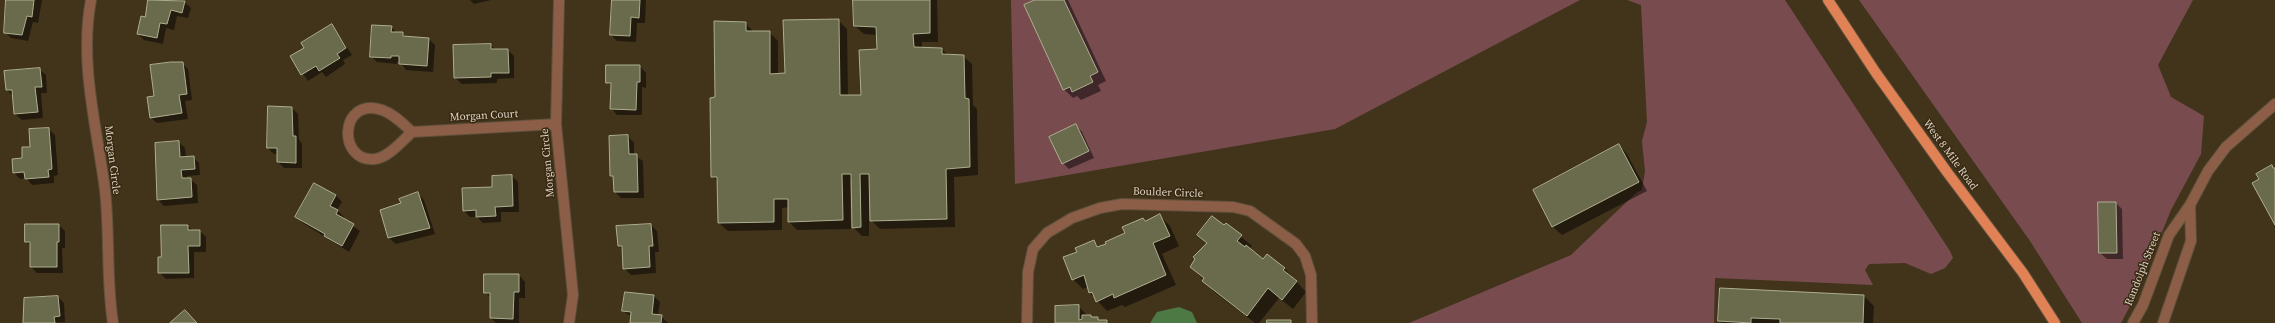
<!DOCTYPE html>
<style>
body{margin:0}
canvas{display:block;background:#42331b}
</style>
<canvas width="2275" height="323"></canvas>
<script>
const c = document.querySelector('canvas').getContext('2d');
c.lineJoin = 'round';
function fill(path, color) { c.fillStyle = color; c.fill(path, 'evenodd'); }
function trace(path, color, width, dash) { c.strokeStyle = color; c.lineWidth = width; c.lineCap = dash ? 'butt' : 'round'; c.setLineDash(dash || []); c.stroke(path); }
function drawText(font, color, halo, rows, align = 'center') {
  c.font = font + ' "Source Serif 4",serif'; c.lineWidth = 3; c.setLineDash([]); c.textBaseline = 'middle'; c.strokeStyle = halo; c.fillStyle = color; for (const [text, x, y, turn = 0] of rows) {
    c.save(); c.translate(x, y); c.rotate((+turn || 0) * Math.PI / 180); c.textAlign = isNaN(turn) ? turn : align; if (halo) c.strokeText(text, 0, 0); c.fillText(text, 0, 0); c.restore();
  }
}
fill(new Path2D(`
 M1011 0H1580L1335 129 1015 184Z
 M1627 0H1785L1950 251 1953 258 1945 268 1931 274 1905 263 1869 264 1865 270 1873 285 1715 278 1714 323H1409L1571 255 1636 193 1642 190 1645 171 1642 141 1647 122 1641 5Z
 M1859 0H2193L2158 65 2171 97 2204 116 2201 154 2171 210 2138 291 2121 323H2082L2030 241Z`), '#784c4f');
fill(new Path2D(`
 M1179 307 1192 312 1197 323H1150L1157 312Z`), '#4d7944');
fill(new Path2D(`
 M8 0H42L38 23 33 22 28 41 11 38 5 32Z
 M149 0H182L191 8 188 18 177 16 174 30 166 28 163 44 144 40 138 34 145 18Z
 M470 0H491L474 4Z
 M613 0H646L645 23H637L636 42 617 41 611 35Z
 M854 0H937L938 42H922V48L942 49 948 55 963 56 972 64 973 105 977 109 978 175 954 177 955 227 880 229 871 220V183H869V236H862L853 227 852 180H850L851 229 797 230 789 222V207L782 208V230L728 231 719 223 718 182 712 176 716 98 745 23 754 32H769L778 41V75L786 74 838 20 847 29 848 96H862L878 50V35L864 34 855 26Z
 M1038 0H1068L1106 81 1098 85 1101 91 1081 100 1077 96 1073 98 1064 89Z
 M332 25 352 55 343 60 345 64 326 77 322 72 308 81 291 57 305 48Z
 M391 27 397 33H403L407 38 429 39 435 45 433 72 406 70 400 62H397V64L377 62 371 56Z
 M491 45 496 50H508L514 56V78L497 79V83L462 84 455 78Z
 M182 63 188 69 192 100 185 101 188 119 157 123 150 117 155 97Z
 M640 66 646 73V88L642 87V115H617L611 108 612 87 607 82Z
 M39 69 46 75 47 93H41L43 118 22 120 15 114 13 96 7 90 5 72Z
 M292 108 298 114 299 140 302 144V168H284L278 162V154H274L268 148Z
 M1076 125 1082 132 1094 158 1069 169 1063 163Z
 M49 129 55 135 58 175 54 176V183L32 185 26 178 20 179 14 173 31 148Z
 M628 136 634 143V155L643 161 644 198H621L615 192 614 178 611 175Z
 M179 142 185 148 186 157H193L199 163 200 175 187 176V179H190L197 185 198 203 164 206 158 200Z
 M1619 145 1627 154 1647 191 1562 235 1553 227 1534 190Z
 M512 176 518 182 519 212H501V222L483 223 477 217H470L464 211Z
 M418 194 424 200 435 234 396 244 389 238 381 211 402 204Z
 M336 195 342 202 337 210 344 217 343 219 360 231 349 252 303 223 297 217Z
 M2116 203 2122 209 2123 259H2107L2100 253Z
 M1160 216 1170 226 1179 246 1162 254 1176 285 1125 307 1122 305 1107 311 1090 293 1088 287 1083 289 1073 279 1078 252 1094 242 1099 248Z
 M1226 224 1252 246 1249 249 1263 260 1267 255 1285 269 1306 292 1293 309 1279 298 1259 323H1255L1213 291 1191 266 1208 244 1199 235Z
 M59 225 65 231V248H62L63 273H37L31 267V246L26 242Z
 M651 225 657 231 659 252H655L656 273 631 275 624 268 623 250 619 246Z
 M188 226 193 231H200L206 237V252H194V278L166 279 159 272 162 258Z
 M519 275 525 282V298H519V323H496L491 318V298L485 292Z
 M626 293 654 296 660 302 658 315 661 316 668 323H631L632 317 623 311Z
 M1864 296 1874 306 1873 323H1722L1719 320Z
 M58 297 64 303 65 322 25 323Z
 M1078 306 1088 316 1109 323H1055Z`), '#0007');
const building = new Path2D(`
 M6 0H34L32 17 27 16 22 35 4 33Z
 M148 0 185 1 182 13 171 10 167 24 160 23 157 38 137 34 141 16 145 17Z
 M612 0H640L639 18 631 17 630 36 610 35Z
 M853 0H930V33L913 34 914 47 942 48V54L964 55 965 98 969 99 970 167 946 169 947 219 870 221 869 174H860L861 227 852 228 851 174H842L843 220 788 222V199H774V222L718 223 717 177H711L710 98 715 97 714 21 746 22V31H770V74L785 73 783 20 839 19 840 95H861L859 50 877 49 876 27 854 26Z
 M1035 0H1064L1098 72 1090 76 1093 82 1072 92 1070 87 1063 90 1024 5Z
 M332 24 346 48 337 54 340 58 319 71 316 66 301 75 290 56 304 48 301 43Z
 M372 25 392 26 391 32H403V36L429 38 427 66 399 64V56H391V58L370 57Z
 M491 44V49H508L509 73H491V77L454 78 453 45Z
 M171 62H183L187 94 179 95 182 113 150 118 147 97 154 96 150 65Z
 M606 65H640V82H637L636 110 610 109 611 83H606Z
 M40 68 42 87H35L38 112 14 114 12 90H6L4 71Z
 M268 106 292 107 293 136H296V163L277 162V148H267Z
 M1076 124 1089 151 1062 164 1049 137Z
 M49 128 52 169 48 170 49 177 25 179 24 172 13 173 12 159 22 158V147H30L29 129Z
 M628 135 629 154H637L638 192H614L613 176H610L609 136Z
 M179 141 180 157 194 156 195 169 181 170 182 178H191L192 197 157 200 155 143Z
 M1619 144 1639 182 1552 227 1533 190Z
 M2272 165 2273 168H2275V225L2252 183 2259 179 2256 174Z
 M512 175 513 206 495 207 496 216 476 217V210L463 211 462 188 492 187V176Z
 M314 183 336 195 330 206 338 210 336 214 354 224 342 246 324 236 325 234 295 217Z
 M418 192 430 228 388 238 380 210 401 203 399 199Z
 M2098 202H2116L2117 253H2099Z
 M1160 214 1170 236 1153 243 1166 275 1114 298 1113 294 1096 302 1092 292 1089 293 1084 275 1072 280 1063 257 1077 252 1075 248 1094 240 1097 247 1106 244 1105 242 1125 233 1122 227 1143 218 1145 221Z
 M1212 216 1224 225 1226 223 1242 235 1237 241 1245 247 1246 245 1263 259 1267 254 1285 268 1283 270 1297 281 1282 300 1268 288 1247 316 1202 281 1204 278 1190 267 1195 259 1193 257 1207 243 1197 235Z
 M25 224H59V242H57V267H30V242H25Z
 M651 224 653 246H649L650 267 623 269 622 246H618L616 226Z
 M161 225H188V230H200V246H188L189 273H158V257H161Z
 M484 274H519V292H514L513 319 490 318V293H484Z
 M1720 288 1864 295 1863 323H1780V319L1751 318V323L1718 321Z
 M625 292 654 295 652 314 662 315 661 323H630L631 312 622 311Z
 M58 296 60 316 54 317 55 323H23L24 298Z
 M1079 305V320L1082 319V315H1091V317H1098V320H1107V323H1055V306Z
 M185 310 197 323H170Z
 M1267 320H1291V323H1267Z`);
fill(building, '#6a6a4d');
trace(building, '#adae8f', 1);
const minor = new Path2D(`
 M91 0C79 63 97 128 105 190 110 234 106 279 113 323
 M559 0 556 124 573 295 569 323
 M412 132C402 141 389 157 375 159 337 163 339 96 382 110 394 114 403 124 412 132L556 124
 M1027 323 1028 272 1033 249 1047 233 1072 218 1100 208 1122 204 1233 207 1250 211 1296 244 1305 256 1311 275 1312 323
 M2133 323 2143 305 2169 235 2190 205 2208 171 2226 147 2275 104
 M2163 323 2191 241 2190 205`);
const major = new Path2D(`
 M1828 0 1876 73 1947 172 2023 273 2055 323`);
trace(minor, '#5e503a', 12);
trace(major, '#5e503a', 12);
trace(minor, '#8c5e48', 10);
trace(major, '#e08255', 10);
drawText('11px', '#ddd3c6', '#382911', [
 ["Morgan Court",484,116,-3],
 ["West 8 Mile Road",1950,155,54],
 ["Morgan Circle",112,160,83],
 ["Morgan Circle",548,163,-95],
 ["Boulder Circle",1168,193,2],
 ["Randolph Street",2143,269,-68]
]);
</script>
